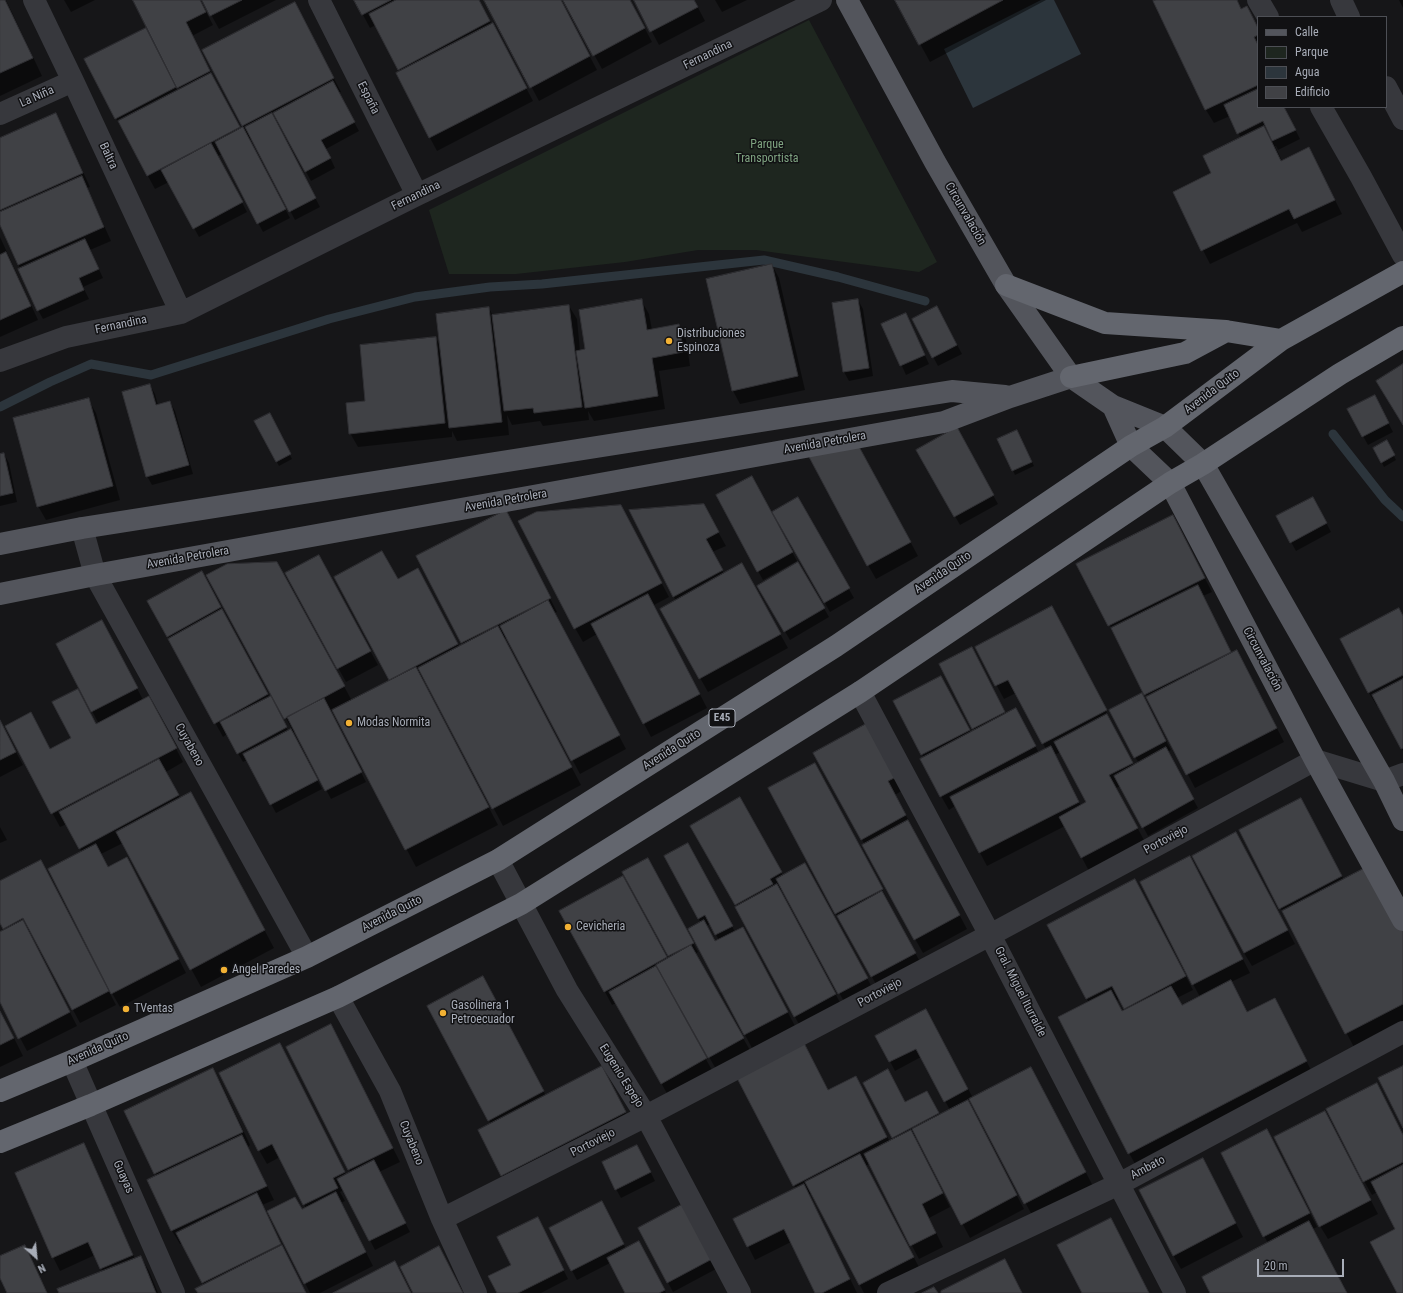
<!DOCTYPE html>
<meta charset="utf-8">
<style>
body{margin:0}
#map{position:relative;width:1403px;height:1293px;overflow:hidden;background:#161618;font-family:"Roboto Condensed",sans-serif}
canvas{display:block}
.legend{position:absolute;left:1257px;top:16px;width:130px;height:92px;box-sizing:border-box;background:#111113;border:1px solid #4d4f55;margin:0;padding:5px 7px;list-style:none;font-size:12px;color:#a8adb8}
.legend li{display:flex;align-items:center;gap:8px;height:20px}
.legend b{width:20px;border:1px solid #4d4f55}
.north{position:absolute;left:16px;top:1237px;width:40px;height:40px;-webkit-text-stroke:3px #111113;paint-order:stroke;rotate:153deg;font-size:11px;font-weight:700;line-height:16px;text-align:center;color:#a8adb8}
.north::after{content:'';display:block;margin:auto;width:14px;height:18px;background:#a8adb8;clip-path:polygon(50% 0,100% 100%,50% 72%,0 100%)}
.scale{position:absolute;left:1257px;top:1259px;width:87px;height:18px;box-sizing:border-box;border:2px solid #a8adb8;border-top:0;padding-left:5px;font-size:12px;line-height:14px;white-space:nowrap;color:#a8adb8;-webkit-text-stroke:3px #111113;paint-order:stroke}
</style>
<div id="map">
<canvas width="1403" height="1293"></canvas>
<ul class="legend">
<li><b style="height:5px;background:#53555c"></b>Calle</li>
<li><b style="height:11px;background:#1e261f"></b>Parque</li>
<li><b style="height:11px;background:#2c353c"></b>Agua</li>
<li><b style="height:11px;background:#404145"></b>Edificio</li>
</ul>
<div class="north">N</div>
<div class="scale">20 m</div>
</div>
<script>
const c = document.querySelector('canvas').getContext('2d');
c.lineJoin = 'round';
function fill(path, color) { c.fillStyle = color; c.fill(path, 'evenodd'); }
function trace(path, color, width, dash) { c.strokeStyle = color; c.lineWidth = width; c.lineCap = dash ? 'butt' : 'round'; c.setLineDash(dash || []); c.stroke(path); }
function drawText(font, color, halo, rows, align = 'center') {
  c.font = font + ' "Roboto Condensed",sans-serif'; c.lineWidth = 3; c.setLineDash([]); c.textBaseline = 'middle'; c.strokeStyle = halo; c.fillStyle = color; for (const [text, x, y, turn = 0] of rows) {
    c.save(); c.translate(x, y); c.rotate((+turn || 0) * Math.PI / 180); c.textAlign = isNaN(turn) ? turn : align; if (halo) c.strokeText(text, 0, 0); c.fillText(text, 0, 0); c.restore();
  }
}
fill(new Path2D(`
 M809 20 937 262 919 272 756 250H698L625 262 516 274H449L429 210Z`), '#1e261f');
fill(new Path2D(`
 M1041 0H1054L1081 54 973 108 944 49Z`), '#2c353c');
fill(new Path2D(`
 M0 0H6L42 76 0 96Z
 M64 0H95L71 12Z
 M134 0H200L213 25 192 36 241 130 244 128 204 51 302 17 341 92 338 93 359 131 326 149 335 168 311 181 280 124 278 125 320 207 295 220 252 138 249 140 290 218 263 232 222 154 218 156 247 212 199 237 169 182 155 189 116 118 153 43 178 91 180 90Z
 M203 0H276L219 29Z
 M355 0H479L492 25 500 38 533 101 437 151 430 138 400 72 376 25 370 28Z
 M485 0H560L597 70 539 101Z
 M564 0H630L652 42 602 69Z
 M635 0H694L705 21 659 45Z
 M715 0H747L722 12Z
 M896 0H1046L930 62Z
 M1158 0H1237L1242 10 1247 8 1258 28V107H1284L1300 139 1278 150 1276 146H1275L1282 161 1309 148 1342 214 1302 232 1297 223 1210 264 1174 193 1213 174 1241 138 1230 116 1214 123 1206 110 1154 2Z
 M1399 0H1403V8Z
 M56 114 63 128 90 187 87 188 111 241 90 250 103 278 83 287 89 299 43 319 38 310 2 227H0V139Z
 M0 237 38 320 0 337Z
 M772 265 779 278 805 390 740 404 733 391 708 279Z
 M641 300 649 314 652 330 678 325 686 339 690 366 659 371 665 409 594 421 588 411 589 420 543 426 540 421 512 425 507 415 509 435 457 441 452 431V437L358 447 350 433 367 402 436 338 440 346 489 308 493 316 569 306 577 319 580 351 586 350Z
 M858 300 863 309 873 376 849 381 844 372Z
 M942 316 962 354 938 366 913 319Z
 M910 323 929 364 906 375 883 324Z
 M150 385 155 394 158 405 170 402 175 411 193 474 152 485 147 476Z
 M88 399 96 413 120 500 46 520 38 506Z
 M1379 405 1393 432 1368 445 1363 436Z
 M269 415 292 459 279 466 255 422Z
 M956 429 998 504 960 525 917 450Z
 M1019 435 1034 466 1015 475 999 440Z
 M1387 442 1396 460 1384 467 1375 448Z
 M4 454 9 463 17 502 0 506V455Z
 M865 458 918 556 876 579 868 565Z
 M756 486 797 561 763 580 758 571Z
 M798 499 854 598 830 612 774 512Z
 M1318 507 1331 532 1296 551 1291 542Z
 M630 511 711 519 726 546 712 552 724 574 749 578 788 648 708 692 661 609 676 601Z
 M1173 516 1212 592 1203 596 1232 654 1245 665 1284 742 1195 788 1078 564Z
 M628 520 669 597 654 605 707 708 651 737 597 634 583 642 575 628Z
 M513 525 557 612 554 613 626 749 580 774 507 637 504 639 581 785 503 826 425 679 422 680 498 825 416 867 333 710 330 712 366 782 331 799 295 731 292 733 322 789 276 813 247 760 243 762 227 734 223 737 148 601 206 581 288 731 292 729 207 575 285 577 352 701 391 681 335 577 398 580 425 583 460 648 464 646 418 556Z
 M798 563 829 617 790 640 758 586Z
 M326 570 378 665 346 682 286 574Z
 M1403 617V751L1379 705 1377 706 1369 693 1341 639Z
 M1060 621 1134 766 1139 763 1135 757 1146 703 1171 750 1167 752 1198 808 1148 836 1121 786 1116 788 1145 842 1089 871 1065 826 987 866 955 806 949 810 941 796 924 758 894 701 946 686 971 733 975 731 941 665 977 658 1006 714 1023 723 1039 753 1046 749 1016 693 1004 699 976 647ZM1061 752 1087 803 1081 806 1054 755Z
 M110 635 143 700 156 710 183 762 166 772 180 798 201 811 274 948 201 987 123 843 101 854 108 868 134 872 186 973 120 1007 112 993 82 852 67 824 60 827 6 727 50 750 99 724 92 711Z
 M0 722 23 765 0 777Z
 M866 725 903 790 895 795 967 929 923 953 863 846 865 845 814 753Z
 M823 777 920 962 877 986 844 927H843L836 914 769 788Z
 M739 799 783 876 813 878 874 991 847 1007 782 889 780 891 843 1008 802 1030 736 907H737L691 826Z
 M1301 799 1344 880 1403 926V1027L1356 1051 1240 831Z
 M0 827 7 840 0 843Z
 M1244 847 1295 944 1252 966 1244 953Z
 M693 853 735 932 750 941 795 1026 752 1048 689 930 701 923 665 857ZM710 924 719 940 715 942 706 926Z
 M652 869 698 952 695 954 751 1052 717 1071 664 977 661 978 713 1072 669 1097 616 1003 612 1005 605 992 630 891 668 959 670 958 623 872Z
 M1198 871 1250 973 1231 982 1248 1013 1284 1017 1316 1080 1139 1171 1129 1153 1089 1003 1048 925 1142 893 1193 990 1177 998 1182 1006 1200 997 1193 984ZM1120 999 1126 1010 1122 1012 1116 1001Z
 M48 875 116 1005 80 1023 31 931 29 932 77 1026 27 1051 0 1000V933L5 930 0 921V882Z
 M483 978 546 1096 609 1081 632 1126 510 1189 502 1175 491 1124 429 1006Z
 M0 1010 23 1056 0 1067Z
 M931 1020 973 1098 1038 1082 1093 1186 1033 1217 970 1099 967 1101 1024 1209 970 1238 917 1137 914 1138 950 1207 929 1218 943 1247 919 1259 869 1164 866 1166 921 1271 878 1293H864L812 1193 809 1195 857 1293H816L791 1242 755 1260 748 1246 796 1189 738 1078 811 1058 829 1091H863L890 1142 894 1140 864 1083 905 1103 932 1101 940 1116 950 1110 921 1057 895 1071 877 1036Z
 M338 1039 400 1162 379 1172 410 1232 375 1250 344 1190 340 1192 345 1201 341 1203 373 1266 320 1293H310L305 1283 302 1210 306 1208 280 1157 267 1164 259 1150 280 1044 346 1175 351 1173 287 1047Z
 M213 1070 221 1083 250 1145 248 1147 274 1200 262 1205 306 1293H199L204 1285 183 1243 180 1244 172 1231 148 1180 157 1176 125 1112Z
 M1328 1110 1403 1136V1293H1398L1396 1230 1377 1192 1372 1195 1364 1181Z
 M1325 1112 1378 1214 1328 1239 1320 1226Z
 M84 1144 91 1158 135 1259 141 1257 149 1271 158 1293H60L103 1272 95 1255 60 1271 53 1257Z
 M1275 1144 1317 1227 1313 1229 1347 1293H1211L1268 1243 1264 1236Z
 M642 1155 655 1181 621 1198 616 1189Z
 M1210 1173 1243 1237 1181 1269 1173 1255Z
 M682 1205 716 1269 673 1292 639 1228Z
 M607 1211 626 1249 644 1251 666 1293H626L610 1263 577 1280 550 1229Z
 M542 1227 568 1279 541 1293H498Z`), '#0007');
trace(new Path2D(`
 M0 407 50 382 91 364 151 375 329 319 415 297 490 287 542 284 764 260 838 277 925 301
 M1333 434 1385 500 1403 517`), '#2c353c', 9);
const building = new Path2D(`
 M0 0H5L33 58 0 73Z
 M133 0H200L206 12 186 22 210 71 177 88Z
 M202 0H242L210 16Z
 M354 0H391L362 15Z
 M396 0H479L490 21 398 70 369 14Z
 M484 0H561L590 56 530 88Z
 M563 0H630L645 28 593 56Z
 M634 0H694L698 7 650 32Z
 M895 0H1003L919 45Z
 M1156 0H1237L1241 9 1247 6 1258 28V35L1254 37 1258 45V85L1205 110 1153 1Z
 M295 2 334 78 242 126 202 50Z
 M493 23 527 88 429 138 396 73Z
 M146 28 176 87 115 119 84 59Z
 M211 73 240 127 147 176 118 121Z
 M333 81 355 122 321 140 331 158 305 172 273 113Z
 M1258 89V107H1284L1296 130 1272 141 1263 121 1237 134 1224 105Z
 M56 113 83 173 0 210V138Z
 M272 113 316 198 289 212 245 127Z
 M1264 126 1281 161 1309 147 1335 200 1294 219 1289 209 1201 251 1173 192 1211 173 1203 156Z
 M243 127 286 209 257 224 215 142Z
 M211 143 243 202 193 229 161 170Z
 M82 176 104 227 18 265 0 225V212Z
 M85 239 99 269 79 278 84 290 37 311 18 269Z
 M6 252 31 306 0 320V255Z
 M772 264 798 376 732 391 706 279Z
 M642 299 647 330 679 324 683 352 652 358 658 396 585 408 576 351 585 349 579 310Z
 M858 299 869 368 843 372 832 303Z
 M569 305 582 407 534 413 533 408 504 411 492 315Z
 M937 306 957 345 932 358 912 319Z
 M489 307 502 422 449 428 436 314Z
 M906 313 925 355 900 366 881 324Z
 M436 337 445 423 349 434 346 403 365 401 360 345Z
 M1403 364V425L1376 381Z
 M150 384 156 405 170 401 189 465 146 477 122 392Z
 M1375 395 1389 423 1362 437 1347 409Z
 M89 398 113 486 37 507 13 418Z
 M270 413 291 454 276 462 254 421Z
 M957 427 994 495 954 517 916 450Z
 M1017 430 1032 462 1012 471 997 439Z
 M1387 440 1395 455 1381 463 1373 448Z
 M857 443 911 542 867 566 808 455Z
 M4 453 13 493 0 496V454Z
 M752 476 793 552 757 572 716 495Z
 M798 497 850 588 824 603 772 512Z
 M1313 497 1327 523 1290 543 1276 516Z
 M704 504 719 532 706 539 723 570 673 597 629 510Z
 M621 505 662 583 574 629 518 521 536 512Z
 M506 510 551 598 461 643 416 556Z
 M1173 515 1205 578 1108 626 1076 564Z
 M382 551 398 579 418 568 458 644 389 680 334 577Z
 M319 555 371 651 337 669 285 573Z
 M277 562 345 686 284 719 206 575 227 564Z
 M798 562 825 608 784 632 757 586Z
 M742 563 781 634 699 679 660 609Z
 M202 571 221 607 167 637 147 601Z
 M1198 585 1231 652 1144 695 1111 628Z
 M648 594 700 694 643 724 591 624Z
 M548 600 620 735 571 761 500 626Z
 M1052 606 1107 710 1042 744 1008 680 995 686 975 647Z
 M1399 608 1403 616V675L1368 693 1340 639Z
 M222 609 268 694 214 724 168 639Z
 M102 620 138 688 91 712 56 644Z
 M498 626 572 767 492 809 418 668Z
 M972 647 1005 712 972 729 939 664Z
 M1237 650 1277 728 1186 775 1146 697Z
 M416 667 489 807 405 850 332 710Z
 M941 676 970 730 921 755 893 701Z
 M1403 679V748L1401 749 1372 695Z
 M78 689 96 724 149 696 177 748 51 814 5 726 31 712 50 749 71 738 52 702Z
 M1142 693 1166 741 1134 758 1109 710Z
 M271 696 287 727 237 754 220 722Z
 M324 698 362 772 325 791 287 717Z
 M1016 708 1036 746 940 797 920 759Z
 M1107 714 1133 763 1109 775 1138 828 1081 858 1059 817 1086 802 1054 742Z
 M0 720 16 752 0 760Z
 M866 724 896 777 888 781 906 815 861 840 813 753Z
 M291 729 318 780 270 805 243 754Z
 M1051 746 1079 802 979 853 950 797Z
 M1166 747 1194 799 1142 828 1114 776Z
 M159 759 179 795 79 849 59 812Z
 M815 763 883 889 835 914 768 788Z
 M191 792 265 930 190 970 116 832Z
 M740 797 782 872 770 879 773 884 735 905 690 826Z
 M1301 798 1342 876 1279 909 1239 830Z
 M908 820 960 915 914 940 862 845Z
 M1236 832 1288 930 1244 953 1192 856Z
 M688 843 733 926 715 935 705 915 698 919 664 856Z
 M96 844 108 867 127 857 179 959 111 994 48 869Z
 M1190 856 1243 959 1192 985 1140 882Z
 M648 858 694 943 668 956 622 872Z
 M41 860 109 991 72 1010 23 918 3 929 0 923V881Z
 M805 863 868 978 838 994 776 879Z
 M1365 868 1403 926V1004L1345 1034 1282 911Z
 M623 876 667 957 604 992 559 911Z
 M1135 879 1186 976 1124 1009 1112 986 1086 999 1047 925Z
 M777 884 836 994 794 1017 735 907Z
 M882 891 916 953 871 977 837 916Z
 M23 920 70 1012 18 1039 0 1002V932Z
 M704 920 715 941 743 927 788 1012 744 1035 688 929Z
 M691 945 744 1038 708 1058 656 965Z
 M656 966 707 1058 661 1084 609 992Z
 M483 976 544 1091 488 1121 427 1006Z
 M1231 980 1247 1012 1275 998 1307 1061 1128 1154 1058 1017 1111 990 1122 1011 1171 986 1182 1005Z
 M926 1009 968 1089 944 1102 916 1049 889 1062 875 1036Z
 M0 1011 14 1038 0 1045Z
 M331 1024 393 1148 348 1170 286 1047Z
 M280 1043 345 1172 333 1178 338 1188 303 1205 272 1144 258 1151 219 1073Z
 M804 1043 828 1090 856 1076 887 1137 793 1186 737 1078Z
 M602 1066 626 1112 501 1176 478 1130Z
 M1403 1066V1128L1378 1078Z
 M1031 1067 1086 1172 1024 1204 969 1099Z
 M213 1068 243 1132 154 1174 124 1111Z
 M888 1069 905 1102 927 1091 939 1113 892 1138 863 1083Z
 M1377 1083 1403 1135V1162L1363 1182 1326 1109Z
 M968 1100 1017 1195 961 1225 912 1129Z
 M1325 1111 1371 1200 1319 1227 1274 1137Z
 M1267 1129 1310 1213 1263 1237 1221 1153Z
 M911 1130 943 1193 922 1204 936 1233 910 1246 864 1154Z
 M242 1135 267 1186 171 1231 147 1180Z
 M84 1143 133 1255 100 1269 88 1242 52 1258 15 1173Z
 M637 1145 651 1172 615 1190 602 1162Z
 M860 1154 914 1257 859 1285 805 1182Z
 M1203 1158 1236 1223 1173 1256 1139 1190Z
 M374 1160 406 1223 369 1241 337 1179Z
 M1403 1165V1293H1397L1370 1242 1395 1229 1371 1182Z
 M804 1184 850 1279 822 1293H815L784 1229 747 1247 733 1219Z
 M336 1192 366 1252 304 1284 267 1211 295 1197 302 1209Z
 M257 1193 281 1244 202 1283 176 1233Z
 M602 1201 624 1244 571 1271 549 1228Z
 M683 1204 712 1259 667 1283 638 1228Z
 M538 1217 564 1270 518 1293H497L488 1276 511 1265 497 1237Z
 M1111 1218 1149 1293H1082L1057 1245Z
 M1309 1221 1347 1293H1210L1202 1277Z
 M639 1241 665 1290 659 1293H625L607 1258Z
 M25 1245 47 1293H7L0 1278V1256Z
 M282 1245 306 1293H198L195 1289Z
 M439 1246 463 1293H413L400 1267Z
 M141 1256 156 1293H59L57 1289Z
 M1005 1259 1022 1293H941V1291Z
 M395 1261 411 1293H333Z
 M934 1287 938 1293H922Z`);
fill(building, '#404145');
trace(building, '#303034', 1);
trace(new Path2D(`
 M34 0 73 81 181 313
 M319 0 417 195
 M1258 0 1268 17
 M1341 0 1349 17
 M1386 87 1403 119
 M1321 107 1361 177 1403 255
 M0 114 73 81
 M0 361 66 337 181 313 417 195 821 0
 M82 528 95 575 307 957
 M860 692 990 935 1175 1293
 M498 860 567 990 646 1116 740 1293
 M338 997 390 1091 442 1219 476 1293
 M72 1061 174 1293
 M442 1219 646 1116 990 935 1315 760 1384 781 1403 774
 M888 1293 1119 1184 1403 1032`), '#37383d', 22);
trace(new Path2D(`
 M847 0 935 162 1006 285 1071 377 1113 406 1165 427 1203 464 1384 781 1403 820
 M1113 406 1131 446 1170 483 1315 760 1403 920
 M0 544 82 528 952 391 1005 396
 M0 594 95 575 944 422 1010 397 1071 377`), '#53555c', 22);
trace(new Path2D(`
 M1006 285 1105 323 1226 331
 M1071 377 1185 353 1226 331 1281 340
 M0 1091 72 1061 307 957 498 860 836 646 1131 446 1165 427 1281 340 1403 272
 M0 1142 91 1105 338 997 521 904 860 692 1170 483 1203 464 1340 374 1403 337`), '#63666e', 22);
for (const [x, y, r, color] of [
 [669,341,4,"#f2b134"],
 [349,723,4,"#f2b134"],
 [568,927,4,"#f2b134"],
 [224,970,4,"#f2b134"],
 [126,1009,4,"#f2b134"],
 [443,1013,4,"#f2b134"]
]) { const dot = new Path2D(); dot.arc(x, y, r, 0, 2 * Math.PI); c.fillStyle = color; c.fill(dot); trace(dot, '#111113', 1.5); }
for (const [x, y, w] of [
 [722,718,26]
]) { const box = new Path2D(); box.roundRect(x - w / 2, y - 9, w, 18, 3); c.fillStyle = '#111113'; c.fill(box); trace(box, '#a8adb8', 1); }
drawText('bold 11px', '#a8adb8', null, [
 ["E45",722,718]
]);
drawText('12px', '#a8adb8', '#111113', [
 ["Fernandina",708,55,-26],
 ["La Niña",37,97,-24],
 ["España",368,98,63],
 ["Baltra",108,156,65],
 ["Fernandina",416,196,-26],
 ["Circunvalación",965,214,60],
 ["Fernandina",121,325,-12],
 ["Avenida Quito",1212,392,-37],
 ["Avenida Petrolera",825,443,-10],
 ["Avenida Petrolera",506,501,-10],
 ["Avenida Petrolera",188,558,-10],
 ["Avenida Quito",943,573,-34],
 ["Circunvalación",1262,659,62],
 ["Cuyabeno",189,745,61],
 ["Avenida Quito",672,750,-32],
 ["Portoviejo",1166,840,-28],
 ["Avenida Quito",392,914,-27],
 ["Gral. Miguel Iturralde",1020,992,63],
 ["Portoviejo",880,993,-28],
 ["Avenida Quito",98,1049,-24],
 ["Eugenio Espejo",621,1076,58],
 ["Cuyabeno",411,1143,68],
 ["Portoviejo",593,1143,-27],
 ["Ambato",1148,1168,-28],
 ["Guayas",123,1177,66]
]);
drawText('12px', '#7fa381', '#111113', [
 ["Parque",767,145],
 ["Transportista",767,159]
]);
drawText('12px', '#a8adb8', '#111113', [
 ["Distribuciones",677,334],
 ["Espinoza",677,348],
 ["Modas Normita",357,723],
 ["Cevicheria",576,927],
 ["Angel Paredes",232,970],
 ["Gasolinera 1",451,1006],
 ["Petroecuador",451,1020],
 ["TVentas",134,1009]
], 'left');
</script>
